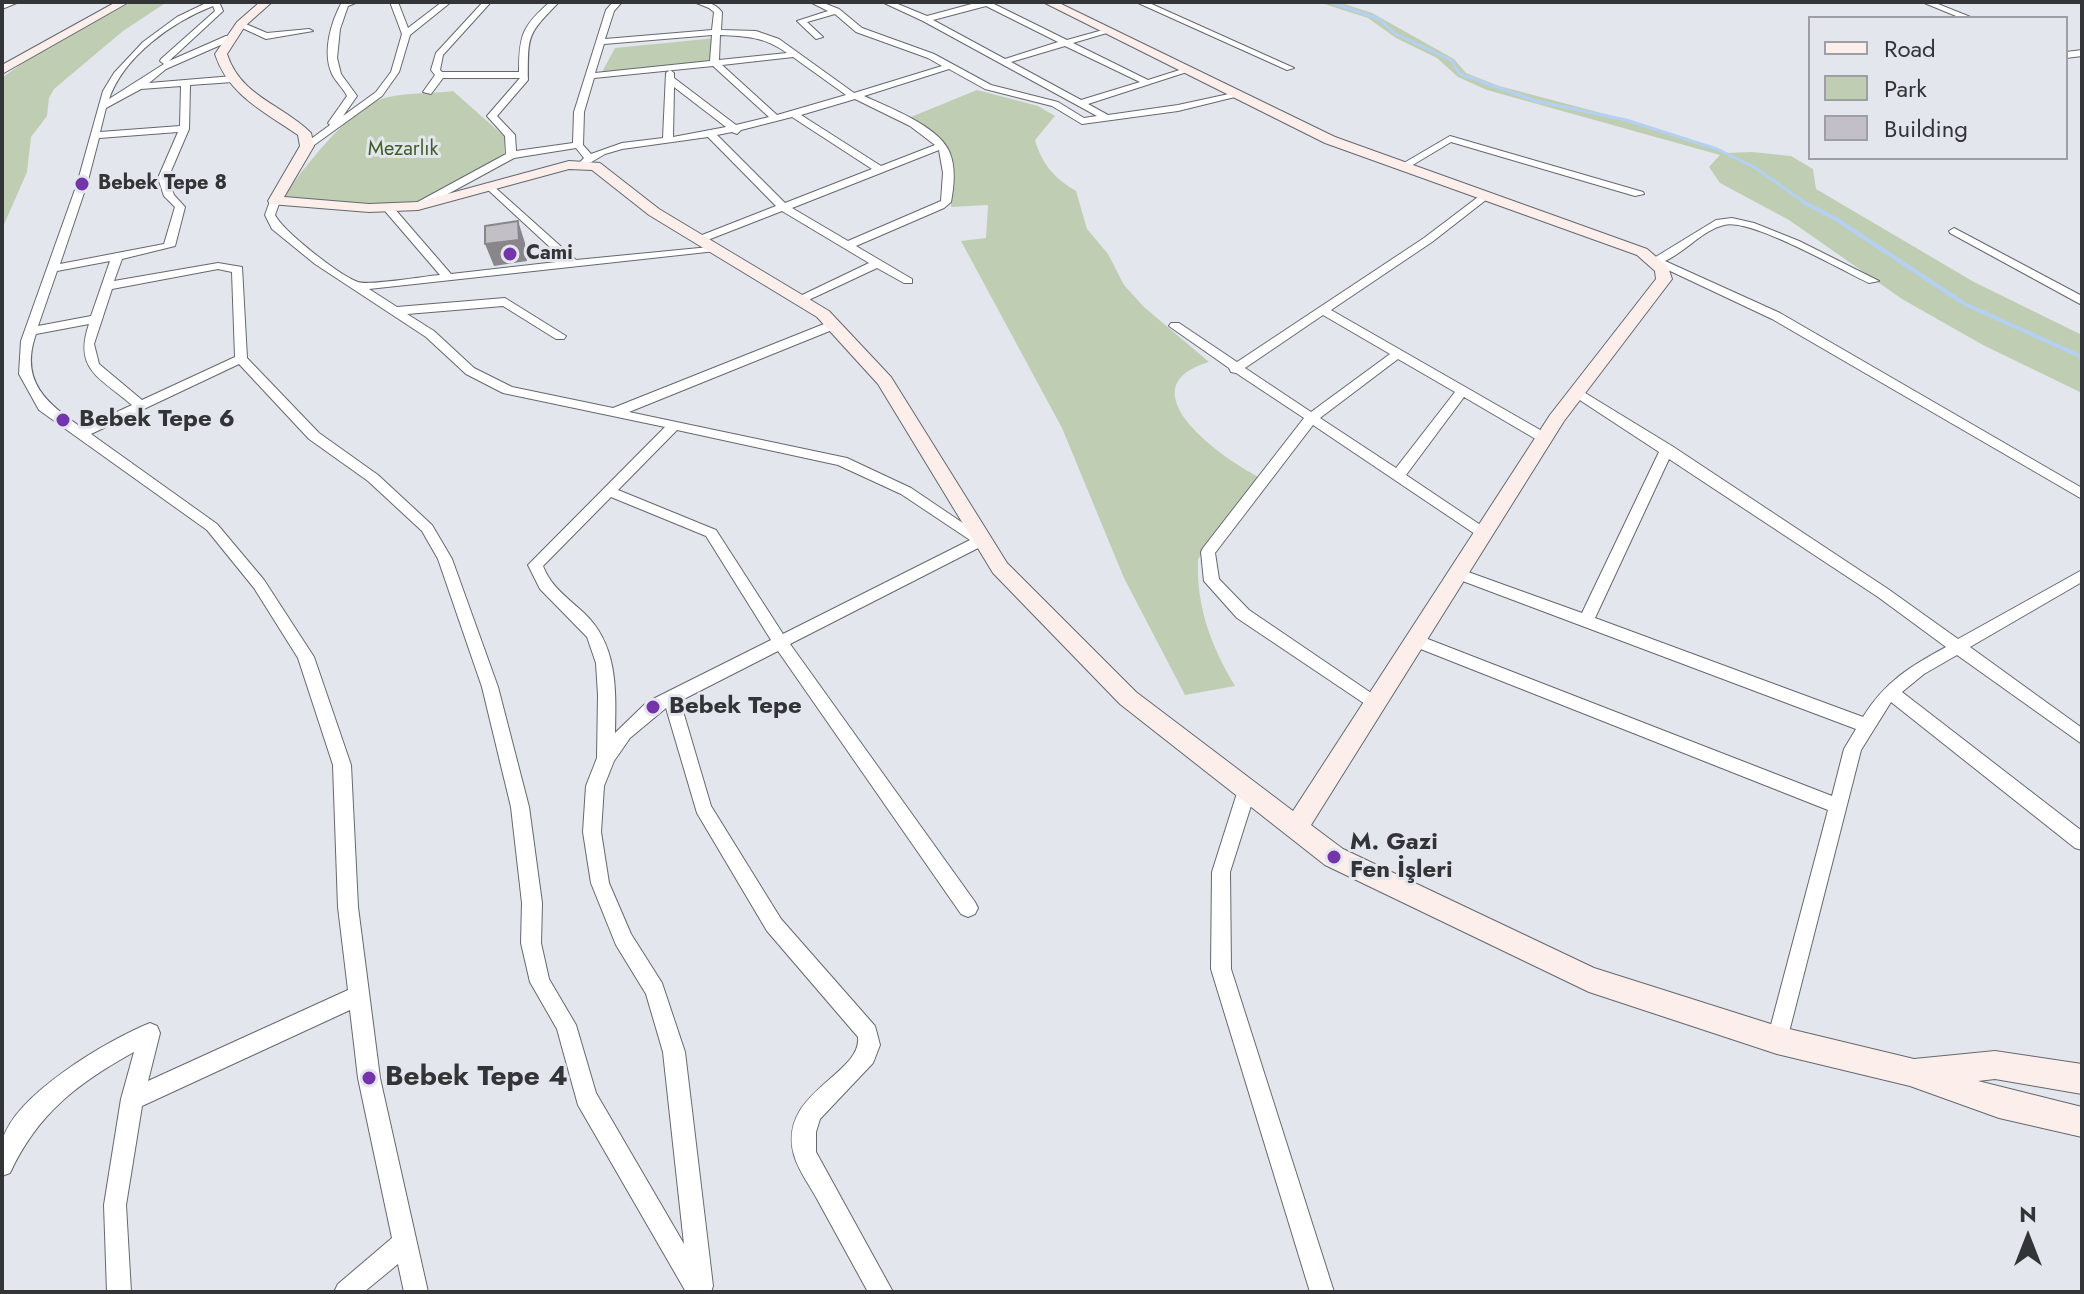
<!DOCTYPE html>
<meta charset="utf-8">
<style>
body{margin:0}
#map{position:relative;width:2084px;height:1294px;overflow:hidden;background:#e3e6ed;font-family:Jost,sans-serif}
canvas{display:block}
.frame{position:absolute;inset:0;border:4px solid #333437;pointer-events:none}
.legend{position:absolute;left:1808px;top:16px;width:260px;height:144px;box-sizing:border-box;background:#e3e6ed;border:2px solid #9d9fa4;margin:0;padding:10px 14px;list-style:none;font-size:24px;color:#333437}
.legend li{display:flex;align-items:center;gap:16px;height:40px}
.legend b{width:40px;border:2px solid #9d9fa4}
.north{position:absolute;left:1988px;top:1198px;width:80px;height:80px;-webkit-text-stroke:6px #e3e6ed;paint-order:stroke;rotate:0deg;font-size:22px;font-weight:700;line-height:32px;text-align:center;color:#333437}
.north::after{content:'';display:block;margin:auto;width:28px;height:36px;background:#333437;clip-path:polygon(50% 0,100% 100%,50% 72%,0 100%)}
</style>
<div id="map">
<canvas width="2084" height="1294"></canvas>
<div class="frame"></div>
<ul class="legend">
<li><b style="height:10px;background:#fbeeeb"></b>Road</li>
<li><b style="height:22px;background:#bfceb3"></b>Park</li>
<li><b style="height:22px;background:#c2bfc6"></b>Building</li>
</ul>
<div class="north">N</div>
</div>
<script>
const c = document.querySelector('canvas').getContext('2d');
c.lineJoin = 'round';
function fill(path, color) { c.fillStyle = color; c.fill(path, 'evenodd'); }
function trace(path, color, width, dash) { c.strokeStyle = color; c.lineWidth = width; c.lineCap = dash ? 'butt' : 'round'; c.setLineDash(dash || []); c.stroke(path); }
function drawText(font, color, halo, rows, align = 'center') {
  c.font = font + ' Jost,sans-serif'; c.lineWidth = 6; c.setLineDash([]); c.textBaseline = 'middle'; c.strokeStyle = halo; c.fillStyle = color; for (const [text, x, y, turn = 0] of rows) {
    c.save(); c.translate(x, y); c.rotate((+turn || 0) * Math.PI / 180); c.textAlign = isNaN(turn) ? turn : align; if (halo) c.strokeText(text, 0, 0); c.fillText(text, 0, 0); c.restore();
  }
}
fill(new Path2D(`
 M132 2H167L123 31 54 89 49 98 47 116 31 137 27 172 2 229V78L42 49Z
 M1318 2H1338L1372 13 1454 59 1466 73 1499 86 1643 124 1728 153 1752 152 1791 156 1813 169 1816 189 1974 282 2082 335V393L1983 345 1902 299 1789 220 1720 183 1709 167 1720 155 1487 90 1458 77 1437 58 1396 38 1368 18Z
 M716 38 711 62 610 74 602 72 615 48Z
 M977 90 1038 106 1055 116 1035 140C1042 164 1054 178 1076 191L1087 229 1108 254 1124 285 1144 307 1209 362C1121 388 1226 462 1263 479L1198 559C1196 606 1211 646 1235 686L1185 695 1124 578 1062 428 961 241 986 238 988 205 951 207 952 155 906 119Z
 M453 91 505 137 504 157 416 203 363 204 282 197C307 166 342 116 379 100 399 92 431 94 453 91Z`), '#bfceb3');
trace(new Path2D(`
 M1330 2 1379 19 1396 34 1451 60 1460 74 1536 101 1626 120 1717 149 1754 167 1807 204`), '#b4d0f3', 3);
trace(new Path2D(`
 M1803 202 1836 219 1965 304 2082 357`), '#b4d0f3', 4);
const street = new Path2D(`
 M8 2H19L2 9V4Z
 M208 2H219L223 11 169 61 226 36H232V40L166 69 149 83 233 76 237 79 233 82 190 85 189 129 168 178 174 195 185 207 175 246 122 259 114 281 218 263 242 267 247 358 319 433 378 475 432 525 452 559 498 687 529 807 542 903 541 943 549 979 576 1025 596 1093 684 1244 663 1052 646 994 616 945 591 883 583 832 586 786 597 758 598 695 596 663 587 637 540 589 528 565 665 427 503 393 466 374 426 337 315 264 272 229 265 215 270 201 275 198 280 201 275 215C284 232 339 275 358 282 369 286 425 276 440 275L385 211 384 209 389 206 393 207 451 274 565 261 486 188V184L490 183 576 260 720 246V250L716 251 369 289 397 307 505 298 566 336 564 339H556L503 306 407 314 434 331 474 368 512 387 613 408 829 322H837V328L629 412 847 458 911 488 988 540 986 544 790 644 975 902 978 908 975 914 968 917 961 914 778 651 680 701 711 806 781 919 875 1026 880 1045 873 1063 820 1119 816 1132V1152L893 1292H868C851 1261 834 1230 817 1199 810 1186 798 1170 794 1155 777 1092 862 1075 858 1037L767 931 697 813 666 708 630 738 614 761 604 786 601 832 609 883 631 934 662 983 685 1052 713 1286 711 1292H686L578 1105 557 1029 530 982 521 943 522 903 511 807 482 687 438 559 422 531 368 481 309 439 239 364 91 434 217 524 264 580 314 657 351 765 358 907 380 1078 428 1292H404L398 1264 364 1292H334L338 1284 392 1238 358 1078 350 1010 142 1106 126 1205 131 1292H107L104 1205 121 1099 134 1052C78 1083 38 1113 10 1173L2 1176C2 1165 0 1150 3 1139 16 1094 108 1040 150 1023L157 1026 160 1033 148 1081 348 990 338 907 333 765 298 658 254 588 207 530 39 410 19 374 21 341 77 184 103 91 114 73 143 42 177 17ZM213 6 215 11 161 59 160 61 164 64 109 99C124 56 172 22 213 6ZM181 86 180 126 100 132 106 108 141 89ZM178 132 158 178 164 196 175 207 164 244 60 264 87 184 99 138ZM110 261 91 316 38 326 57 271ZM218 269 232 272 235 357 142 400 99 364 94 344 112 289ZM89 324C73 370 101 378 132 405L82 428C47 403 19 382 36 334ZM677 430 838 465 901 494 970 540 783 634 716 530 618 490ZM611 497 706 536 771 640 647 702 615 733C616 690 618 645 584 613 568 598 551 587 543 566Z
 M342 2H358L348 6 340 29 337 58 341 74 357 96 343 116 376 92 391 72 402 34 390 2H398L408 28 442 2H451L410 35 399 72 382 96 310 148H304V144L330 125 328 123 347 96C343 88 336 82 332 74 322 52 331 22 342 2Z
 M483 2H491L443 55 440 70 442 72H519C519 36 522 26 550 2H559C527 35 528 34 528 80L497 116 515 135 516 151 573 143 574 112 606 10 613 2H622L614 11 605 39 712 30 714 12 709 8 694 2C706 2 714 2 722 12L721 30 756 31 779 39 854 93 942 66 928 58 856 32 835 14 807 22 823 37 816 39 797 21 828 11 810 2H821L839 9 862 28 934 54 991 85 1058 102 1084 118 1097 116 923 21 882 2H893L927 16 979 2H998L994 4 1067 40 1110 28V32L1073 43 1148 80 1189 67 1193 70 1088 104 1108 115 1178 105 1238 92 1243 95 1178 111 1082 124 1052 106 985 89 949 69 864 96C888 107 938 126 949 151 956 166 954 186 951 202L944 208 856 246 912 279V283H904L877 268 800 304 794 300 796 298 869 263 782 211 705 241H697V237L776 206 708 137 622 149 605 154 583 167 578 164 584 158 576 148 514 158 422 208H414V204L506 154 505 136 487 116 520 78H443L431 94 423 92 435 75 431 70 436 53ZM986 6 1058 42 1005 59 933 20ZM712 35 710 61 595 73 604 44ZM720 35C746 36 765 37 787 53L719 60ZM1065 46 1140 82 1081 100 1011 62ZM793 57 846 95 777 115 722 65ZM713 66 769 117 736 125 674 78V73L670 70 666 73 663 138 622 143 591 154 583 145 584 112 594 78ZM674 87 726 127 673 137ZM855 99 910 126 935 145 881 166 801 115ZM792 117 872 169 785 203 717 135 732 132 737 134 741 130ZM939 150 943 173 941 201 848 241 792 208Z
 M1136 2H1147L1294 68 1287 70Z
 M1922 2H1933L1973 18H1961Z
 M241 22 267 33 309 29 313 31 266 39 238 26Z
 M2082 50V56L2066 58V52Z
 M1450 136 1643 192 1644 194 1635 196 1451 142 1406 169 1397 167Z
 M1482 194 1491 196 1432 242 1331 310 1549 435V441H1539L1464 397 1406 475 1488 530 1490 533 1488 536H1478L1313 425 1215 553 1219 579 1249 610 1380 699 1382 704 1380 709 1374 710 1237 618 1204 581 1201 552 1203 548 1304 418 1236 373 1231 372 1229 368 1169 326 1171 323H1179L1237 362 1424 238ZM1323 315 1390 354 1311 412 1245 368ZM1398 359 1455 392 1396 468 1320 418Z
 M1732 218 1754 223 1799 241 1879 281 1869 283C1841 270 1751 218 1724 225 1703 230 1685 252 1665 261L1780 313 2082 488V499L1772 319 1649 261 1716 220Z
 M1954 228 2082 296V305L1950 233 1949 231Z
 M1577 388 1672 446 1888 589 1958 639 2082 570V582L1970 647 2082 728V744L1957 655 1924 674 1902 692 2082 831V850L2075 848 1891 702 1861 750 1787 1040 1784 1047 1777 1050 1770 1047 1767 1040 1828 810 1408 644 1406 640 1408 636H1420L1832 796 1844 749 1856 729 1452 577 1449 573 1457 568 1582 613 1659 452 1572 395V389ZM1669 459 1878 597 1946 647C1909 667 1885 682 1863 717L1595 618Z
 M1247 783 1253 785 1256 790 1230 872 1231 969 1334 1292H1310L1211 969 1212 872 1238 790 1241 785Z`);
const secondary = new Path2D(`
 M116 2H129L2 74V65Z
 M260 2H272L245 26 227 54C241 97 282 104 311 133L314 146 284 197 369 204 418 202 569 161 600 163 659 209 829 311 891 377 1007 563 1136 692 1293 811 1550 415 1656 279 1655 271 1637 255 1325 143 1043 2H1057L1335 137 1647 249 1668 267 1672 279 1564 421 1311 825 1343 849 1594 968 1777 1026 1914 1059 1995 1051 2082 1064V1094L1995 1079 1978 1081 2082 1107V1137L1999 1118 1910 1086 1777 1054 1589 992 1325 865 1120 704 993 573 878 384 817 317 649 215 592 170 569 169 418 210 369 212 270 204 268 201 300 146 298 135C265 112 228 95 215 54L237 22Z`);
trace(street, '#65686e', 2);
trace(secondary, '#65686e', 2);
fill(street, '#fff');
fill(secondary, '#fbeeeb');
fill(new Path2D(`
 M518 221 525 243 527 261 494 266 485 244Z`), '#88868b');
const building = new Path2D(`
 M518 221 519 240 485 244V226Z`);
fill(building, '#c2bfc6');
trace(building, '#88868b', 2);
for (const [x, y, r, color] of [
 [82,184,8,"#7535aa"],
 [510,254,8,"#7535aa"],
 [63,420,8,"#7535aa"],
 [653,707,8,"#7535aa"],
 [1334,857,8,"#7535aa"],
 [369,1078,8,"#7535aa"]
]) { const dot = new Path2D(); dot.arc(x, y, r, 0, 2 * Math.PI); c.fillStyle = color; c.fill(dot); trace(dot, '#e3e6ed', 3); }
drawText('20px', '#425e27', '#e3e6ed', [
 ["Mezarlık",403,150]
]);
drawText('bold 20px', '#333437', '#e3e6ed', [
 ["Bebek Tepe 8",98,184],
 ["Cami",526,254]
], 'left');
drawText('bold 24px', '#333437', '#e3e6ed', [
 ["Bebek Tepe 6",79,420],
 ["Bebek Tepe",669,707],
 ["M. Gazi",1350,843],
 ["Fen İşleri",1350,871]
], 'left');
drawText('bold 28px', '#333437', '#e3e6ed', [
 ["Bebek Tepe 4",385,1078]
], 'left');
</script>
